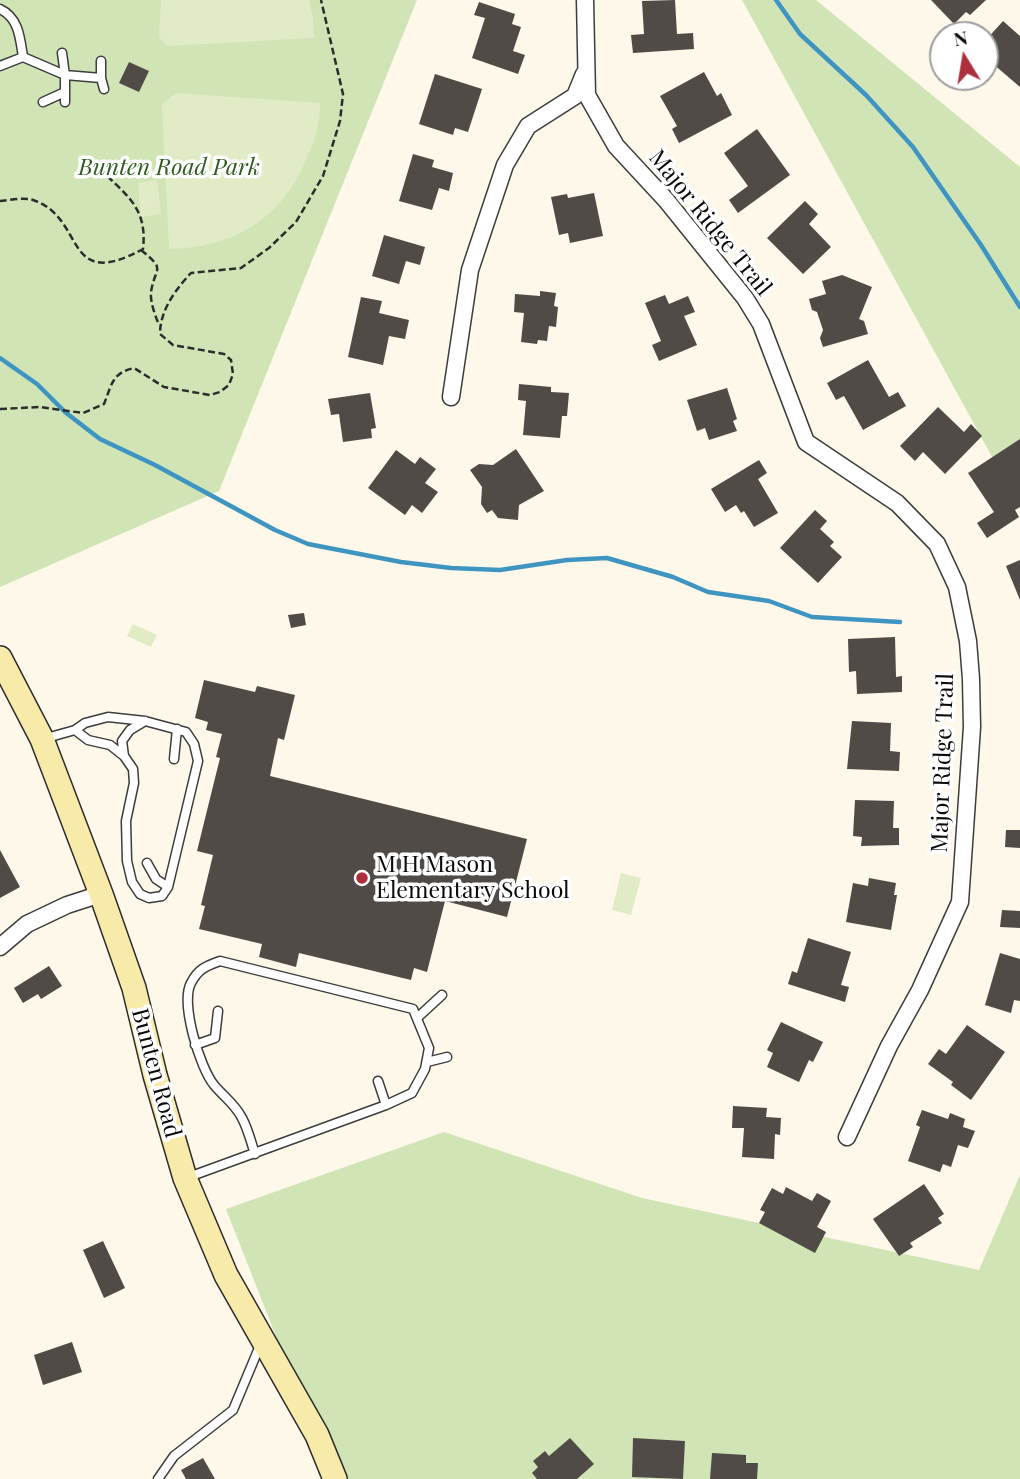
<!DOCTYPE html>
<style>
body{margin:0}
#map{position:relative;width:1020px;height:1479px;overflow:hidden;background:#fdf8e9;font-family:"Playfair Display",serif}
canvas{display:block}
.north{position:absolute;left:929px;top:21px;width:70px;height:70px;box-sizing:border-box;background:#fff;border:2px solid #9d9d9d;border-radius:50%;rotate:349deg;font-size:19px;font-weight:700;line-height:28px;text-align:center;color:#0a0a0a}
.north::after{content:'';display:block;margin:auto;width:24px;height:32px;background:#ad2f3d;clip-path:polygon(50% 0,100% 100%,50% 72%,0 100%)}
</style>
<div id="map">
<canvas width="1020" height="1479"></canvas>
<div class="north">N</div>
</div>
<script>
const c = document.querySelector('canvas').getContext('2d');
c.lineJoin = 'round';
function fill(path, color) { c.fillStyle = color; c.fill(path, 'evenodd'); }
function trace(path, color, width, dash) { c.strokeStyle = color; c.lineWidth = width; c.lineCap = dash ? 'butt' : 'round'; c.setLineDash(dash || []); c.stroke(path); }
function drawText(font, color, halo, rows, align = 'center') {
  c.font = font + ' "Playfair Display",serif'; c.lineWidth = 7; c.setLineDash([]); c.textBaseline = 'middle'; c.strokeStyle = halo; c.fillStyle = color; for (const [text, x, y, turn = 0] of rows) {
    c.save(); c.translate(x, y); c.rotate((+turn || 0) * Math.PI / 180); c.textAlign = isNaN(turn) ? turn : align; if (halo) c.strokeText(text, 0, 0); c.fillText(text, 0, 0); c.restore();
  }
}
fill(new Path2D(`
 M0 0H417L219 491 0 587Z
 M742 0H816L1020 167V508Z
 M444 1132 642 1198 979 1270 1020 1175V1479H332L226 1209Z`), '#d1e4b6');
fill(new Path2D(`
 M161 0H309L313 18 314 38 167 46 159 37Z
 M176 93 320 103C320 126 315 139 306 160 281 220 232 248 169 249L162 104Z
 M157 180 161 214 141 217 138 183Z
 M133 624 157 635 151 647 127 636Z
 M621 873 641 878 631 915 612 910Z`), '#e1ecc7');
trace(new Path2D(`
 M776 0 800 34 866 95 913 147 981 245 1020 307
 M0 358 37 384 65 412 100 439 155 465 275 530 308 544 401 562 451 568 500 570 567 560 607 558 673 577 708 592 769 601 812 617 900 622`), '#3f95c1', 4.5);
fill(new Path2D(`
 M675 0 677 34 693 33 694 49 633 53 631 35 644 34 642 1Z
 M931 0H986L970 15 966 12 954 24Z
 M479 2 515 14 512 24 521 27 513 51 525 55 518 74 472 58 485 18 474 15Z
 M1003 21 1020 36V87L992 63 997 57 985 47V41Z
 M129 62 149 71 139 92 119 83Z
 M704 72 717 96 721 93 732 115 679 143 672 129 677 126 660 96Z
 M435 74 482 89 468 132 455 128 453 135 419 124Z
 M757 129 790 175 738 213 729 200 748 186 724 153Z
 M413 154 434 160 432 167 453 173 449 191 439 188 432 210 399 201Z
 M594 193 603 236 570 243 568 233 559 235 551 197 567 194 568 198Z
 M805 201 818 214 809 224 831 247 803 274 767 238Z
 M384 235 425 247 420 265 406 261 399 284 372 276Z
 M842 275 872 287 859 319 864 321 868 334 823 347 820 338 823 330 817 312 812 310 809 299 826 294 822 281Z
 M540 291 556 293 554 306 558 307 556 327 549 326 547 341 538 340 537 344 521 342 524 313 514 312 515 294 540 296Z
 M665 295 669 304 688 296 695 312 684 316 697 345 659 361 652 345 661 341 645 303Z
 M361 297 382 301 379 313 409 320 405 339 389 336 383 365 348 357Z
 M868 360 889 397 898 392 906 406 863 430 844 396 836 400 827 383Z
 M519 384 551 387V392L569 393 567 416H562L560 438 523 435 526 401 518 400Z
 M727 388 737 419 733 421 737 431 709 440 705 428 697 431 687 400Z
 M370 393 376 428 371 429 372 438 343 442 339 414 331 415 328 399Z
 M938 407 964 432 971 424 982 436 945 474 923 452 915 461 900 446Z
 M1020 439V507L1015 510 1019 517 987 538 977 523 994 512 968 473Z
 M516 449 544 491 519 505 518 520 498 518 492 510 487 513 481 504 482 487 470 470 479 464 493 465Z
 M396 450 415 464 420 457 436 469 425 483 438 492 422 513 412 505 405 515 368 488Z
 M759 460 767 473 758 479 778 513 754 527 744 511 741 513 736 505 725 512 711 489Z
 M815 510 827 521 820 529 834 542 830 546 842 557 818 583 780 548Z
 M1020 560V600L1006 566Z
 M304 613 306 625 291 628 288 615Z
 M895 637 896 677 902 676V692L857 694 856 671 849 672 848 639Z
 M204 680 255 692 257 686 295 695 284 740 278 738 270 776 527 839 507 917 445 901 427 972 414 968 411 980 299 953 296 967 259 957 262 944 199 929 205 906 201 905 213 855 197 851 220 758 216 757 222 734 206 730 208 722 195 718Z
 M852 721 891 723 890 751 900 752 899 771 847 769Z
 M855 800 894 801 893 828H899V845L861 846 862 837 853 836Z
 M1006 830H1020V848L1005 847Z
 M0 850 20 887 0 898Z
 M869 878 896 883 894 895H897L891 930 846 922 853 883 868 886Z
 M1002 910 1020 911V928L1000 927Z
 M808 938 851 952 841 985 849 987 845 1002 788 984 792 971 797 973Z
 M1000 953 1020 959V1001L1014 1000 1011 1013 985 1005Z
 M49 966 62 986 41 999 38 994 23 1003 14 988Z
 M781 1022 823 1042 813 1062 809 1060 799 1082 767 1067 773 1053 767 1050Z
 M967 1025 1005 1052 971 1100 951 1085 953 1082 928 1064 939 1049 946 1054Z
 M733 1106 767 1108 766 1117 781 1118 780 1135 775 1134 774 1159 742 1157 744 1128H732Z
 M922 1110 948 1119 950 1113 965 1119 963 1127 975 1131 968 1148 958 1145 951 1167 943 1164 940 1172 908 1161 920 1127 916 1125Z
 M924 1184 944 1214 938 1218 942 1223 910 1243 913 1247 899 1256 873 1219Z
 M786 1187 812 1201 817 1193 831 1201 817 1227 826 1232 815 1253 759 1223 765 1212 760 1210 772 1188 783 1194Z
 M103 1241 125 1288 104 1298 83 1250Z
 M72 1342 82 1372 43 1385 34 1355Z
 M570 1438 594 1464 577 1479H537L532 1473 538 1467 533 1461 545 1451 549 1456Z
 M633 1438 685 1441 683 1479 632 1477Z
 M712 1453 746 1455V1463H758L757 1479H710Z
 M203 1458 215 1479H186L181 1470Z`), '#514b47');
const lane = new Path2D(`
 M0 9C19 18 20 38 23 57
 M62 53 65 75V102
 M0 66 23 57 65 75 101 78 104 89
 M101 78V61
 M43 102 65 92
 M43 739 75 730 85 723 108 717 145 721 186 732 194 744 198 761 168 887 162 896 149 898 140 894 132 882 127 861 126 821 134 783 133 769 124 756 110 745 88 740 75 730
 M124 756 122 741 130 730 145 721
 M174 759 177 729
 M147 863 156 879 168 887
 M417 1018 442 995
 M195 1045 215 1038 218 1011
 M427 1062 447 1057
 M378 1081 386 1105
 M186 1178 386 1105 412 1093 425 1069 429 1048 413 1009 220 961C206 966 198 969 191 983 180 1003 200 1068 214 1085 224 1097 235 1104 242 1118 248 1129 251 1142 255 1154
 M158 1479 174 1456 233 1410 261 1343`);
const street = new Path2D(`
 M585 0 587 95 616 146 666 200 745 298 761 324 806 442 897 503 937 544 957 587 968 641 971 679 972 727 960 902 920 990 889 1046 847 1137
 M451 397 470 270 505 165 528 126 575 96 584 74
 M0 947 27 924 67 905 101 894`);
const secondary = new Path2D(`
 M0 658 42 739 101 894 134 988 155 1075 185 1178 226 1275 317 1435 335 1479`);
trace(lane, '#3d3d3d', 11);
trace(street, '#3d3d3d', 19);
trace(secondary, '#2c2c2c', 26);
trace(new Path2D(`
 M0 201C10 200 23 197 33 200 87 218 62 293 143 249 147 213 132 199 107 176
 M141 250C167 271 155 266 151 292 150 302 155 315 159 325
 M0 409 40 407 83 413 104 404C112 384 112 373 134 368L164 387 210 395 220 392 229 385 233 374 231 360 224 354 173 345 160 334C160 310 176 289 191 273L241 268 269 248 296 222 323 176 340 121 343 94 321 0`), '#2c2c2c', 2.5, [7, 3.5]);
trace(lane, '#fff', 8);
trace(street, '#fff', 16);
trace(secondary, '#f8eaa9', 23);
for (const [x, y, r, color] of [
 [362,878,7,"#ad2f3d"]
]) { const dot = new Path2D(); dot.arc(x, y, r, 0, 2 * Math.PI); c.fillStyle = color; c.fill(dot); trace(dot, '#fff', 2.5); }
drawText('italic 23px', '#315b21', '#fff', [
 ["Bunten Road Park",169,168]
]);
drawText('23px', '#0a0a0a', '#fff', [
 ["Major Ridge Trail",710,223,51],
 ["Major Ridge Trail",943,763,-88],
 ["Bunten Road",156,1073,75]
]);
drawText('23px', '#0a0a0a', '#fff', [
 ["M H Mason",376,865],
 ["Elementary School",376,891]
], 'left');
</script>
